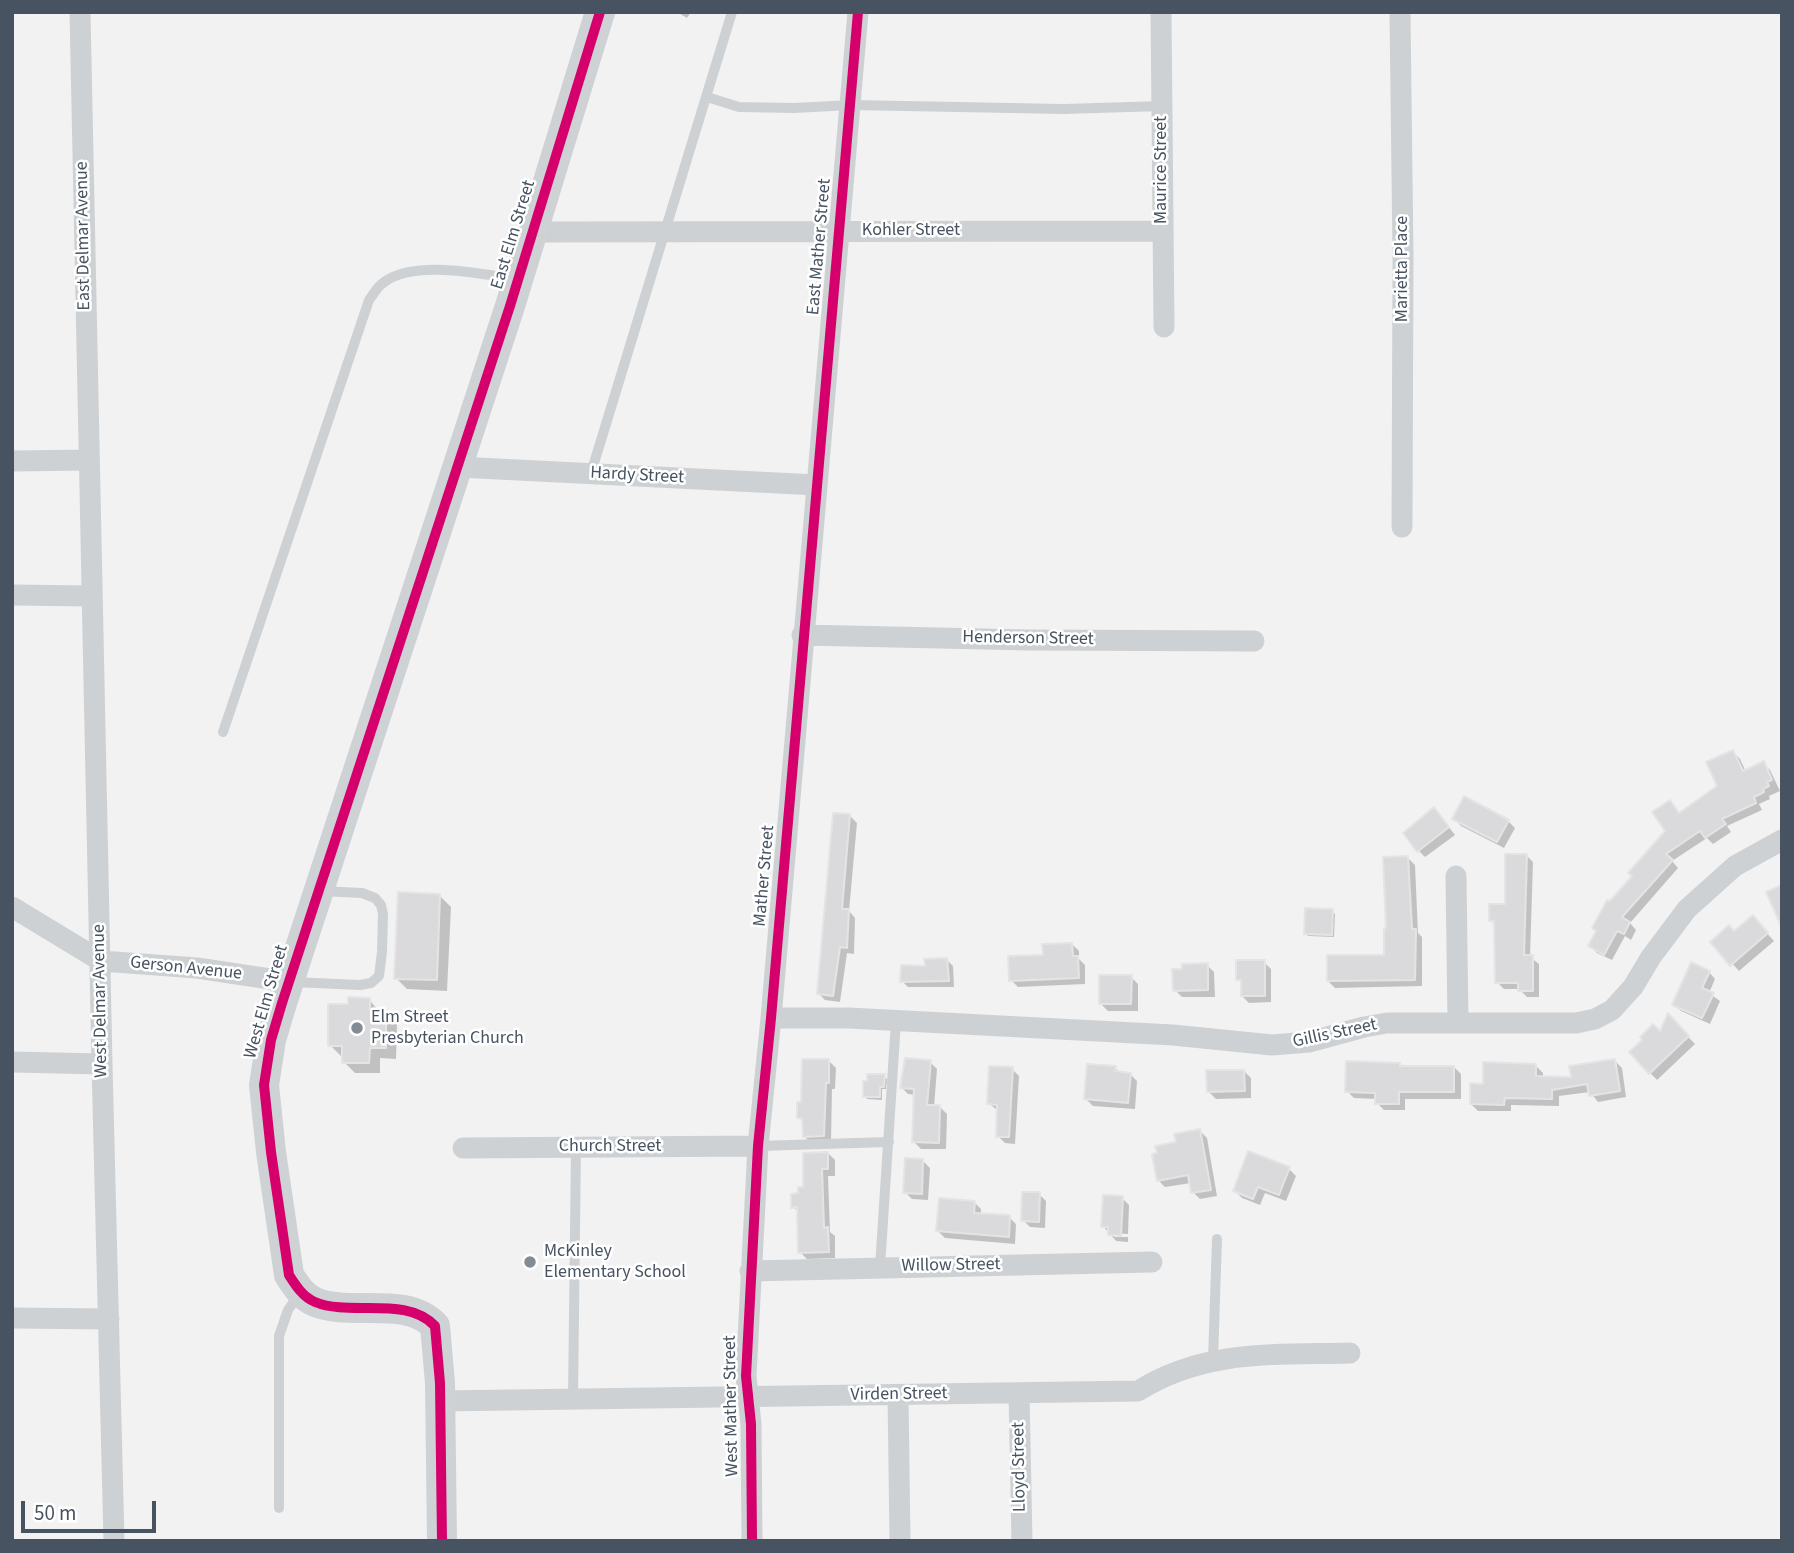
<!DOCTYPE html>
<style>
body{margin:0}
#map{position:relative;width:1794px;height:1553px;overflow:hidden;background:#f3f2f2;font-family:"Source Sans 3",sans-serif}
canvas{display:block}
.frame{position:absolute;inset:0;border:14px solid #475361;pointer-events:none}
.scale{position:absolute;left:21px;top:1501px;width:135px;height:32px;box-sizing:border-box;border:4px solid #475361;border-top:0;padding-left:9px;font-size:21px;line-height:24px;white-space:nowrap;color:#475361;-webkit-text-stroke:5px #fff;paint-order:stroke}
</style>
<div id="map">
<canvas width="1794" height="1553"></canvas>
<div class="frame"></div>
<div class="scale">50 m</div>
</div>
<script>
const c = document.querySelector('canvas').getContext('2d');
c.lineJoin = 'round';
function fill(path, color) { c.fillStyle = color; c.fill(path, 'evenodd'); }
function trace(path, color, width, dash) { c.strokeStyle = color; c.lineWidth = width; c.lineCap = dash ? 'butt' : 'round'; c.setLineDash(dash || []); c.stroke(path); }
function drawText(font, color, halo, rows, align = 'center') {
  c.font = font + ' "Source Sans 3",sans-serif'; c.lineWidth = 5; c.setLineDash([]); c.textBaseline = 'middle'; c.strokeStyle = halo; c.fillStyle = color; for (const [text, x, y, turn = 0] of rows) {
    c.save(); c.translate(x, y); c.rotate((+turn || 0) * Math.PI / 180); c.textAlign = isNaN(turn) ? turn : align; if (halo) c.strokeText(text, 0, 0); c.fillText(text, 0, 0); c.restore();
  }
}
fill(new Path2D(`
 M677 12H691L687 18Z
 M1733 752 1740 759 1746 772 1763 763 1770 770 1780 791 1769 796 1770 799 1759 804 1762 810 1727 826 1731 832 1713 844 1707 838 1672 861 1678 868 1630 923 1636 930 1631 940 1625 936 1612 960 1597 953 1590 946 1611 904 1667 831 1670 802 1680 814 1719 787Z
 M850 816 857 823 849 911 855 918 854 954 847 953 840 1002 825 1000 818 993Z
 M1440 816 1455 835 1425 857 1418 850Z
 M1454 819 1508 821 1515 828 1504 848 1461 826Z
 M1526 855 1533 862 1530 957 1539 964V997H1527L1519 989H1504L1497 982 1496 926 1491 921 1506 906Z
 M1408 858 1415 865 1418 933 1422 937V986L1335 988 1328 981 1385 957 1388 930Z
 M440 896 451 907 447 991 407 989 396 978Z
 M1332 911 1335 914 1334 937 1308 936 1305 933Z
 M1759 924 1774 941 1739 971 1713 942Z
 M1072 944 1079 951V959L1085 965V984L1018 987 1011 980 1044 957Z
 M947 960 953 966 954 987H908L902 981Z
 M1264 962 1271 969V1002L1249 1003 1242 996V984L1238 979Z
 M1207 965 1214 972 1215 997H1182L1175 990Z
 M1709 972 1715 979 1709 993 1720 1001 1710 1024 1681 1011 1674 1004Z
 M1131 977 1138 984V1011H1108L1101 1004Z
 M369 999 380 1013H386L397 1024 396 1059 380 1058V1073H355L344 1062V1056H341L330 1045Z
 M1668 1016 1695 1044 1657 1080 1631 1053 1661 1034Z
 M829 1061 836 1068 835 1089H832L831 1142 811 1143 804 1136V1123L799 1118Z
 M1615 1061 1622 1068 1626 1097 1598 1102 1590 1092 1559 1096V1106L1511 1105V1111H1478L1471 1104 1484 1086 1536 1066 1543 1073V1078H1573Z
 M930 1062 937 1069 934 1107H940L947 1114 946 1149H921L914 1142 916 1095 908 1094 901 1087Z
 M1399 1064 1402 1067H1454L1461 1074V1099H1405V1110H1384L1377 1103V1099L1354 1098 1347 1091Z
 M1115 1068 1121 1073 1130 1074 1137 1081 1135 1109 1093 1106 1086 1099Z
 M1012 1069 1019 1076 1015 1144 1005 1143 998 1136 999 1111 989 1104Z
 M1244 1071 1251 1078V1098L1216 1099 1209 1092Z
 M884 1076 887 1079 886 1089H882V1100L867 1099 864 1096Z
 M1200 1131 1207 1138 1217 1196 1200 1199 1193 1192 1191 1183 1165 1187 1158 1180 1178 1144Z
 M828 1153 835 1160V1176H828L830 1232 835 1236V1258L807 1259 800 1252 799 1212 793 1207Z
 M923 1161 930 1168 928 1200 912 1199 905 1192Z
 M1289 1169 1296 1176 1286 1201 1265 1193 1260 1205 1242 1198 1235 1191Z
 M1039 1194 1046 1201 1045 1228 1030 1227 1023 1220Z
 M1122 1198 1129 1205 1128 1234 1111 1233 1115 1237H1128V1242L1116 1241 1103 1226Z
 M974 1202 981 1209V1215L1009 1217 1016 1224 1015 1244 945 1238 938 1231Z`), '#0003');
const building = new Path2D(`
 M1733 750 1743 771 1764 761 1772 780 1767 782 1769 786 1763 789 1764 792 1754 797 1756 803 1722 819 1726 824 1705 838 1700 831 1666 854 1673 860 1622 917 1630 922 1624 934 1617 931 1604 955 1588 946 1596 931 1592 928 1607 900 1610 901 1632 876 1628 873 1665 831 1652 812 1670 800 1679 813 1717 786 1706 762Z
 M1464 796 1509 820 1497 842 1452 819Z
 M1434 807 1449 827 1417 852 1403 833Z
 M833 813 850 814 842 909H849L847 948 840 947 833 996 817 994Z
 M1505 854H1527L1524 955H1533V991H1518V983H1495L1494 921H1489V904H1505Z
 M1408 856 1412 929H1416L1415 980 1327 981V955H1384V928H1386L1383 857Z
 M1782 885V928L1766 892Z
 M398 892 440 894 437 980 394 979Z
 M1305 908 1333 909 1332 935 1304 934Z
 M1753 915 1768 933 1730 966 1710 942 1729 925 1734 931Z
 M1072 943 1073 956H1078L1079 978 1009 981 1008 956 1043 955 1042 944Z
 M947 958 949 981 900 982 901 965 925 966 924 959Z
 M1236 960H1265V996H1241V980H1236Z
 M1691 962 1710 971 1702 988 1714 993 1702 1018 1672 1005Z
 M1208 963V990L1173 991 1172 969H1182V964Z
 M1099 975H1132L1131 1004H1099Z
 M348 997 370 998V1011H386V1048H370L369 1063H342V1046H328V1004H348Z
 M1668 1013 1689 1036 1649 1074 1629 1052 1642 1040 1640 1037 1653 1024 1660 1031Z
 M905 1058 931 1060 927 1105H940L939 1143 912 1142 914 1089 900 1088Z
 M802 1059H829V1083H826L824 1136 803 1137 802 1119 797 1118V1102H801Z
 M1615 1059 1620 1091 1589 1096 1587 1084 1552 1090V1099L1505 1098 1504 1105 1470 1104V1083L1483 1084V1062L1536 1064V1076L1571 1077 1569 1066Z
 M1346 1061 1400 1063V1066H1454V1092H1399V1104H1375V1093L1345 1092Z
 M1087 1064 1116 1066 1115 1071 1131 1073 1128 1103 1084 1099Z
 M989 1066 1013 1067 1009 1137H996L997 1105 987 1104Z
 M1206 1070H1244L1245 1091 1207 1092Z
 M867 1074H885L884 1087H880V1097H863V1081H867Z
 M1200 1129 1211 1190 1191 1193 1188 1175 1157 1181 1152 1154 1157 1153 1155 1146 1176 1142 1174 1134Z
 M1248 1151 1290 1167 1279 1195 1258 1187 1253 1199 1233 1191Z
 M828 1152V1169H822L824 1228 828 1227 829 1252 798 1253 797 1207 791 1208V1194L798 1193V1187H803V1153Z
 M905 1158 923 1159 922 1194 903 1193Z
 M1022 1192H1040L1039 1222 1021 1221Z
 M1103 1195 1123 1196 1121 1236 1108 1235V1227H1101Z
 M939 1198 975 1201 974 1213 1010 1215 1009 1237 936 1231Z`);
fill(building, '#dadadc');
trace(building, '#e4e4e5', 2);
trace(new Path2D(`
 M707 97 739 107 794 108 851 105 1064 109 1162 106
 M591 473 732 12
 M223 732 369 300C373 295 377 287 383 283 413 259 480 274 516 279
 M293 982 360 985 371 983 379 976 382 952 383 914 381 905 375 898 362 893 320 891
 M758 1146 889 1142
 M880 1267 896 1021
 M1213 1360 1217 1239
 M573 1399 576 1147
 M279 1508V1336L288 1310 299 1294`), '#ced1d3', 10);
trace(new Path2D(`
 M80 12 102 1064 114 1541
 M1161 12 1164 327
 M1400 12 1403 258 1402 527
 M533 232 1163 231
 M12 461 89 460
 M458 467 817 485
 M12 595 91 596
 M802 635 1030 640 1254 641
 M1456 876 1458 1022
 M12 907 101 961 197 968 290 982
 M771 1018H849L1173 1035 1272 1045 1309 1042 1364 1027 1387 1023H1576L1595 1019 1612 1010 1633 987 1651 957 1687 909 1735 866 1782 840
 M12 1062 102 1064
 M463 1148 758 1146
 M750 1271 1152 1262
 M12 1318 109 1319
 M1019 1393 1022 1541
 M898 1395 900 1541
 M441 1401 1138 1391C1204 1349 1275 1355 1350 1353
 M752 1541 751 1424 746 1376 758 1146 771 1018 858 12`), '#ced1d3', 21);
trace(new Path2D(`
 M442 1541 440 1383 435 1326C406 1295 351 1317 315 1302 303 1297 296 1286 289 1275L271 1152 264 1085 271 1040 282 1003 510 306 600 12`), '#ced2d5', 30);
trace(new Path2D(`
 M442 1541 440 1383 435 1326C406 1295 351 1317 315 1302 303 1297 296 1286 289 1275L271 1152 264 1085 271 1040 282 1003 510 306 600 12
 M752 1541 751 1424 746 1376 758 1146 771 1018 858 12`), '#d6006c', 10);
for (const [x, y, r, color] of [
 [357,1028,7,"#838b94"],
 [530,1262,7,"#838b94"]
]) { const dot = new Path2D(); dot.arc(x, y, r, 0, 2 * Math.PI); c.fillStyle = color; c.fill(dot); trace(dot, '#fff', 2.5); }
drawText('18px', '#475361', '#fff', [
 ["Maurice Street",1162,170,-90],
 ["Kohler Street",911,231],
 ["East Elm Street",514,235,-73],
 ["East Delmar Avenue",84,236,-91],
 ["East Mather Street",820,247,-85],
 ["Marietta Place",1403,269,-90],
 ["Hardy Street",637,476,3],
 ["Henderson Street",1028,639,1],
 ["Mather Street",765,876,-85],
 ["Gerson Avenue",186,969,6],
 ["West Delmar Avenue",101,1001,-91],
 ["West Elm Street",267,1002,-74],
 ["Gillis Street",1335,1034,-12],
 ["Church Street",610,1147],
 ["Willow Street",951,1266,-1],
 ["Virden Street",899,1395,-1],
 ["West Mather Street",732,1406,-91],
 ["Lloyd Street",1020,1467,-91]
]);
drawText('18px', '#475361', '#fff', [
 ["Elm Street",371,1018],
 ["Presbyterian Church",371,1039],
 ["McKinley",544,1252],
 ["Elementary School",544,1273]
], 'left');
</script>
